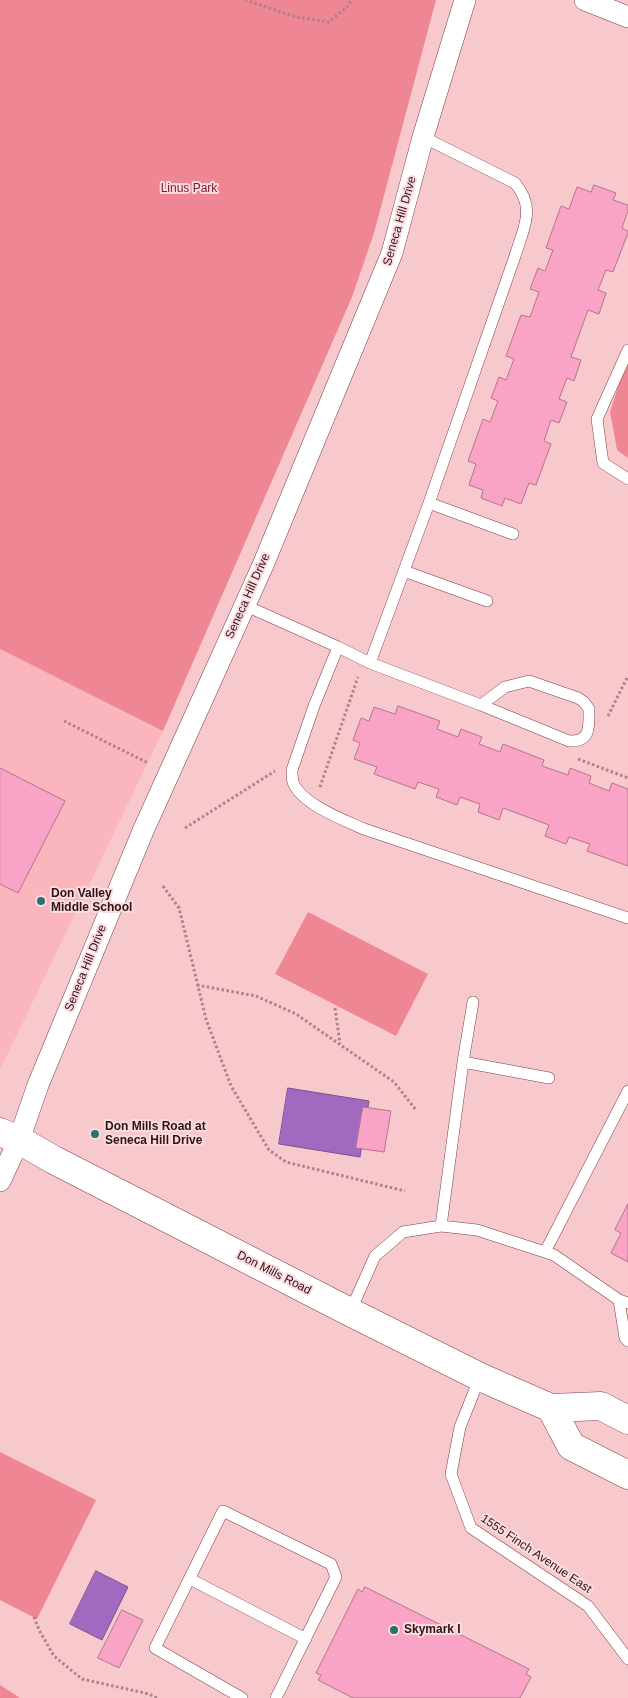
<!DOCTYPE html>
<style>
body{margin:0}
canvas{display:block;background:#f8c9cc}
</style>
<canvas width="628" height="1698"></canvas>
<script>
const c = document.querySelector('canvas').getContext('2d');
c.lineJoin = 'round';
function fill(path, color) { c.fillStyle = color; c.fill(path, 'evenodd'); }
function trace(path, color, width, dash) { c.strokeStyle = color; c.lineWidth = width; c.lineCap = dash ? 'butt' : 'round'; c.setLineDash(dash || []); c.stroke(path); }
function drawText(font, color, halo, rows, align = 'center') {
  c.font = font + ' Arial,sans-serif'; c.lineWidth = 4; c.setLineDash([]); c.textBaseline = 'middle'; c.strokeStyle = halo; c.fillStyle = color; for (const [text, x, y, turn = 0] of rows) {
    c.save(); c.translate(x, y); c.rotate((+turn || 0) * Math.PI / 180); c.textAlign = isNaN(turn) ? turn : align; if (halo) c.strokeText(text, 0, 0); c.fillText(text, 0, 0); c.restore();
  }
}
fill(new Path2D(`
 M0 649 163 731 0 1070Z`), '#fab6bc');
fill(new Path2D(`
 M0 0H436L374 233 352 297 163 731 0 649Z
 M628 356V458L617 450 610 412Z
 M308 912 428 974 396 1036 275 974Z
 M0 1452 96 1500 37 1619 0 1600Z
 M0 1685 20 1698H0Z`), '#ef8693');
const water = new Path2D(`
 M288 1088 369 1101 360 1157 279 1144Z
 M96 1571 128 1587 102 1640 70 1624Z`);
fill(water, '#a169bf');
trace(water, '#7e4f8d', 1);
const building = new Path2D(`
 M594 185 616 193 613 200 628 205V211L622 228 628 231V233L613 272 606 270 598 290 606 293 599 314 588 310 571 357 581 360 574 381 567 378 559 399 567 402 559 423 551 420 544 441 551 444 536 485 529 483 521 504 505 498 502 506 481 498 483 490 469 485 476 464 468 461 483 419 490 422 498 401 491 398 499 377 506 380 514 359 506 356 521 315 530 317 539 292 530 289 538 268 545 271 553 250 546 248 561 206 569 209 577 187 591 192Z
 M398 706 440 721 437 729 458 737 461 729 482 737 479 744 500 752 503 744 544 760 542 766 568 775 570 768 591 776 589 783 609 791 612 783 628 789V866L587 851 590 844 569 837 566 844 545 836 549 825 503 808 499 820 478 812 480 804 460 797 457 805 436 797 439 789 418 782 415 789 374 774 377 767 354 759 360 743 353 740 361 718 369 721 374 707 395 714Z
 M0 768 65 801 18 893 0 884Z
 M363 1107 391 1111 384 1152 356 1148Z
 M628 1204V1262L611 1253 621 1233 615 1230Z
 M365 1587 529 1669 526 1674 531 1677 520 1698H353L318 1680 321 1675 316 1673 358 1589 362 1592Z
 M122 1610 143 1620 119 1668 98 1658Z`);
fill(building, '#f9a3c7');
trace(building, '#b5738f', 1);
const lane = new Path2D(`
 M628 350 597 419 603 463 628 479
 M429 503 513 534
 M404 571 487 601
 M244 605 338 647 370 663 481 705 569 741C591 742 589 727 589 709L584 702 578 698 529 681 505 687 481 705
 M338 647 314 706 292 770C292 774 292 778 293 782 301 804 344 820 364 829L628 918
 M370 663 429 503 515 256C524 227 536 208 515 183L423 137
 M463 1062 549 1078
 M441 1226 463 1062 473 1002
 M545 1252 628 1091
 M619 1300 625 1338 628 1341
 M350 1312 375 1256 403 1232 441 1226 477 1230 554 1255 619 1300 628 1303
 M480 1377 460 1427 451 1474 471 1528 588 1606 628 1659
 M190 1579 306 1639
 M242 1698 155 1648 223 1511 331 1564 336 1577 276 1698`);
const street = new Path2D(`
 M585 0 628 17
 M0 1181 19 1140 38 1085 143 831 263 565 392 253 423 137 465 0`);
const secondary = new Path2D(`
 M0 1132 19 1140 54 1160 350 1312 480 1377 551 1408 601 1406 628 1420
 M551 1408 571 1446 628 1475`);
trace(lane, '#7d3d45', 12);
trace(street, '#7d3d45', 22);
trace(secondary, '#7d3d45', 29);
trace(new Path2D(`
 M245 0 297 17 329 22 349 5 351 0
 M608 716 628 676
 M64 721 148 763
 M578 759 628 778
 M320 787 358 677
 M185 828 275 771
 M163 886 179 908 206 1019 231 1086 269 1150 286 1162 405 1191
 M197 985 256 996 296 1014 394 1082 416 1110
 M335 1008 340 1044
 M34 1617 39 1630 54 1656 82 1679 149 1694 157 1698`), '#ab8387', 3, [2.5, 2.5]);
trace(lane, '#fff', 11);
trace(street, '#fff', 21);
trace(secondary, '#fff', 28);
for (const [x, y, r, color] of [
 [41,901,5,"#277270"],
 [95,1134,5,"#277270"],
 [394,1630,5,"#277270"]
]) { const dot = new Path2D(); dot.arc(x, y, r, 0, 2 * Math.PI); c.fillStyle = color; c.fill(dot); trace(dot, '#fbdbdd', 2); }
drawText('12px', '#801b32', '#fbdbdd', [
 ["Linus Park",189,189]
]);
drawText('12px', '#2e1317', '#fbdbdd', [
 ["Seneca Hill Drive",400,221,-74],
 ["Seneca Hill Drive",248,596,-66],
 ["Seneca Hill Drive",86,968,-68],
 ["Don Mills Road",274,1273,27],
 ["1555 Finch Avenue East",536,1554,34]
]);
drawText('bold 12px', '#2e1317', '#fbdbdd', [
 ["Don Valley",51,894],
 ["Middle School",51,908],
 ["Don Mills Road at",105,1127],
 ["Seneca Hill Drive",105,1141],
 ["Skymark I",404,1630]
], 'left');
</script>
